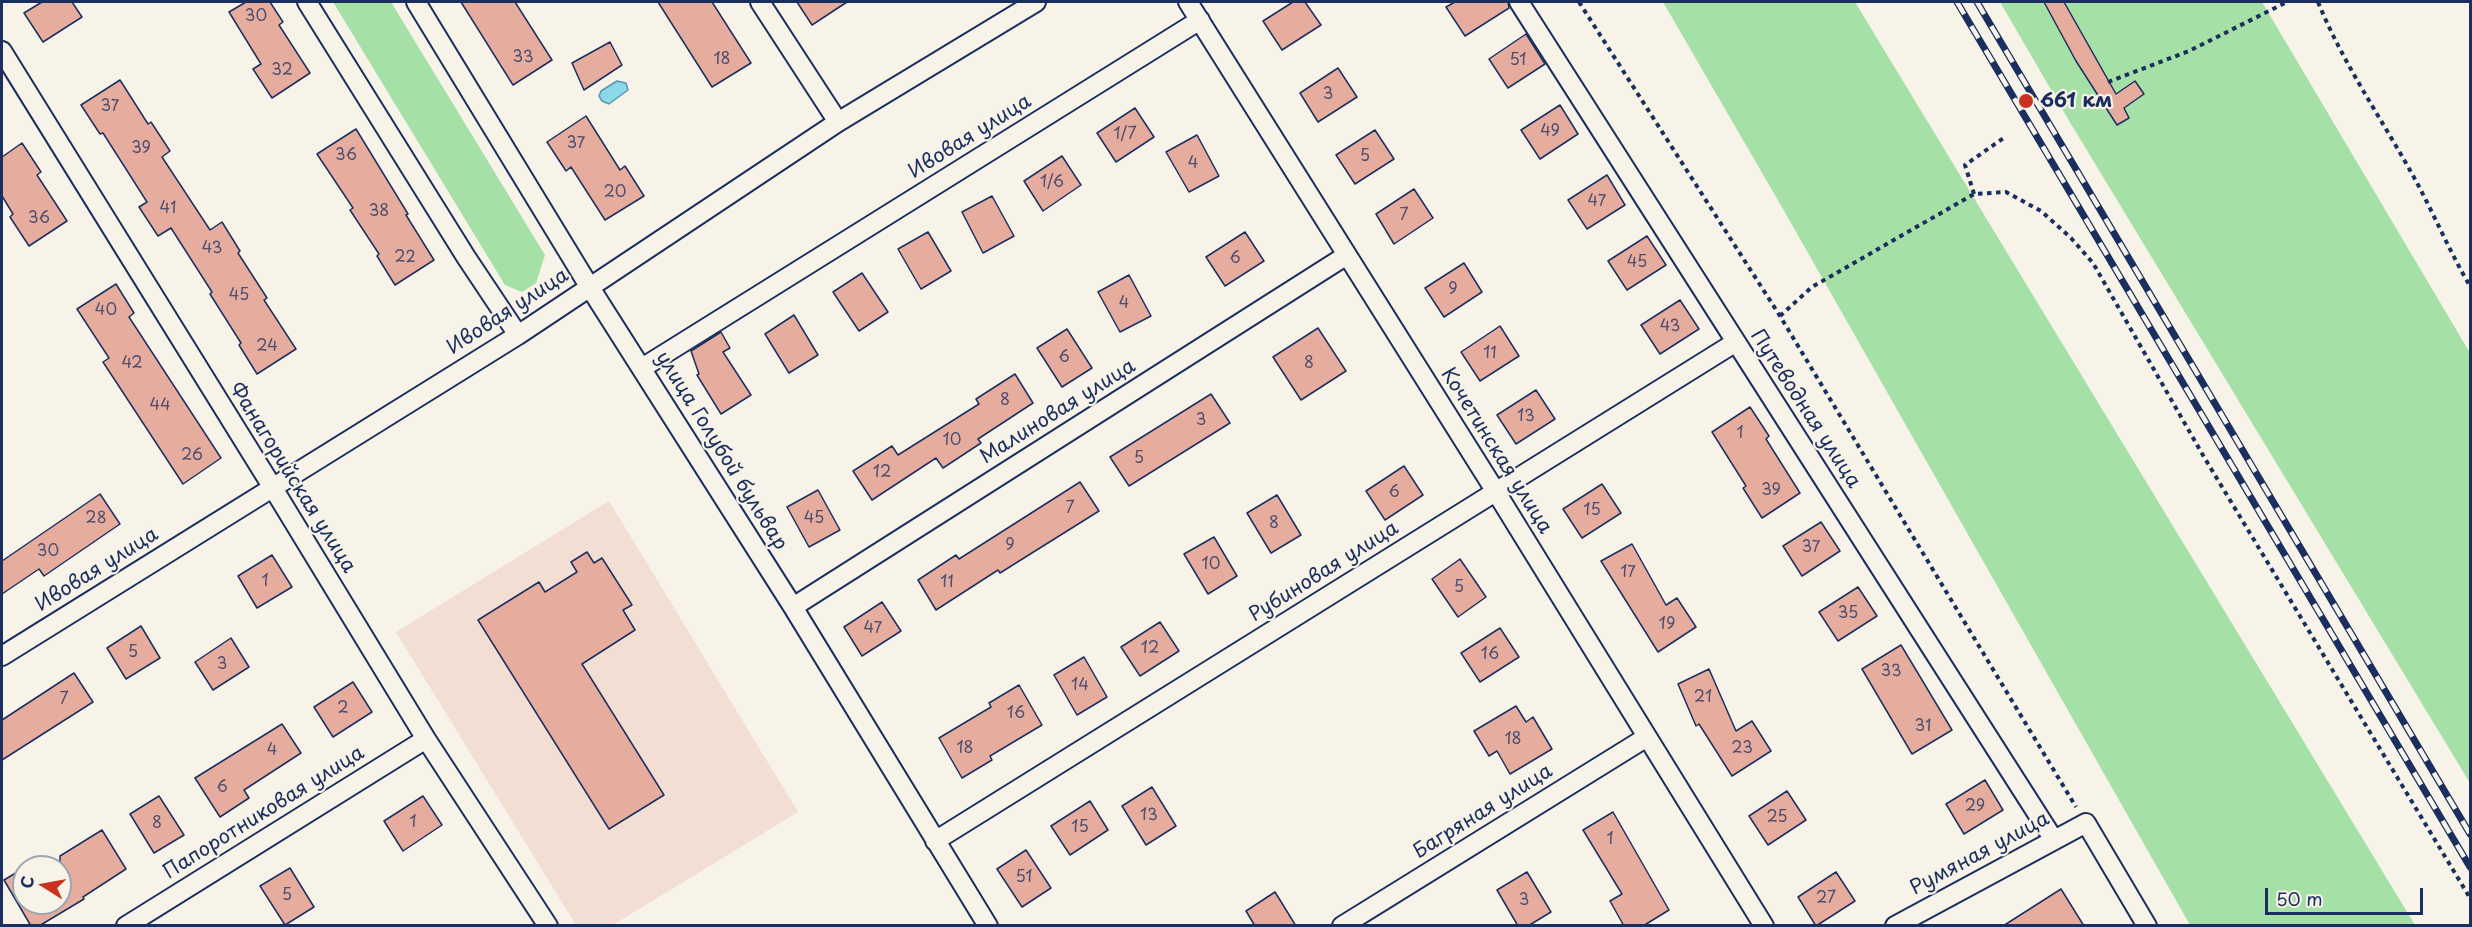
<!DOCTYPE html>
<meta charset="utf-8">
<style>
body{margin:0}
#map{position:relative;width:2472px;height:927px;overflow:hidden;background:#f7f3e8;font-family:"Playpen Sans",sans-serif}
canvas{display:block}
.frame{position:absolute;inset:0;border:3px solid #1b2f5e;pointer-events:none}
.north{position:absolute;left:12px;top:855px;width:60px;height:60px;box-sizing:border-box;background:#f7f3e8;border:2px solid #9fa5b1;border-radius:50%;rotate:281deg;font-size:16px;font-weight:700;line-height:24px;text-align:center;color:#1b2f5e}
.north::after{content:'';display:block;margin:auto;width:21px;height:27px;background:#c8321e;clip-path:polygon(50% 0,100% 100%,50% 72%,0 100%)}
.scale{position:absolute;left:2265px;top:888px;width:158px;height:27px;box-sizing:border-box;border:3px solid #1b2f5e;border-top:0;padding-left:8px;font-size:18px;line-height:21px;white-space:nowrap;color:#1b2f5e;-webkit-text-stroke:4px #f7f3e8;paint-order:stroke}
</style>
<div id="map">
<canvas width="2472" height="927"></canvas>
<div class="frame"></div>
<div class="north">С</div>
<div class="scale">50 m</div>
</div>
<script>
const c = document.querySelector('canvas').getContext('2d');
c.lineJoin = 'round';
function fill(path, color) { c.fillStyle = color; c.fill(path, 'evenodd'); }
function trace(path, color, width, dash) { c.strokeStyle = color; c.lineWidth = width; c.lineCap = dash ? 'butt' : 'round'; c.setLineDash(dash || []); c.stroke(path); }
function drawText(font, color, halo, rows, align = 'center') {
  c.font = font + ' "Playpen Sans",sans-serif'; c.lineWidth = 4.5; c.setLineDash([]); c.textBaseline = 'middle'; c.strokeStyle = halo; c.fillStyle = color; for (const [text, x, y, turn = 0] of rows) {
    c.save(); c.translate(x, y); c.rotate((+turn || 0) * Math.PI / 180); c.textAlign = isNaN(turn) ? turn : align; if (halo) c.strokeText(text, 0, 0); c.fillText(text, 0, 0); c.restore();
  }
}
fill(new Path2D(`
 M609 501 798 812 613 925H576L396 632Z`), '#f2ded2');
fill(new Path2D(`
 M333 2H391L545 255 536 283 522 292 505 285Z
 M1663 2H1855L2415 925H2190L1783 209Z
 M2000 2H2262L2470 353V783L2071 124Z`), '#a5e0a6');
const water = new Path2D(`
 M617 81 626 83 628 90 609 104 602 101 599 96 601 91Z`);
fill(water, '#8ad9e8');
trace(water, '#5e95b1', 1.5);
const building = new Path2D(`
 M42 2H72L82 17 43 42 24 13Z
 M246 2H270L283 22 279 25 310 73 272 98 253 69 261 64 229 12Z
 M461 2H515L552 60 513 85Z
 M658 2H712L751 63 712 87Z
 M797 2H847L812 25Z
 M1293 2H1305L1321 25 1282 50 1263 21Z
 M1455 2H1508L1509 8 1465 36 1446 7Z
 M2044 2H2064L2116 94 2135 81 2144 94 2124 108 2129 118 2117 125 2076 61Z
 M1526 34 1545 64 1508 88 1489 59Z
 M610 42 622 65 584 90 572 63Z
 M1338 68 1357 97 1318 122 1300 93Z
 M120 80 148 124 151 122 170 151 162 157 210 230 222 222 240 251 238 253 267 298 264 300 296 349 257 374 239 345 241 343 210 294 212 292 171 228 158 236 139 207 147 202 103 133 100 134 81 105Z
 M1560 105 1578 134 1540 159 1521 130Z
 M1135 108 1154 137 1116 162 1097 133Z
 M586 116 620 170 625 166 644 196 605 220 571 167 566 171 547 142Z
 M356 129 408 214 406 215 434 260 395 285 377 256 379 254 350 210 353 208 317 154Z
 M1375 130 1394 159 1355 184 1336 155Z
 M1197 135 1219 176 1189 192 1166 152Z
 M22 143 41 172 37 175 67 221 29 246 10 217 13 214 2 196V157Z
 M1062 156 1081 185 1043 211 1024 181Z
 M1607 175 1625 205 1587 229 1568 200Z
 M1414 189 1433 218 1394 244 1376 214Z
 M992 196 1014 236 983 253 962 212Z
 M928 232 951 271 921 289 898 249Z
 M1245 232 1264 261 1225 286 1206 257Z
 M1647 236 1666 265 1627 290 1608 261Z
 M1464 263 1482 292 1444 317 1425 288Z
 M862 273 888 312 859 331 833 292Z
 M1129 275 1151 316 1120 332 1098 292Z
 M116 284 134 313 129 317 221 458 183 484 103 362 109 358 77 309Z
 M1680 300 1699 329 1660 354 1641 325Z
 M794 315 818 355 789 373 765 334Z
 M1500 326 1519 356 1480 381 1461 352Z
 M1318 328 1346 371 1301 400 1273 357Z
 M1067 329 1092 368 1062 387 1037 348Z
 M721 332 730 348 723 352 751 395 721 414 697 375 699 374 691 351Z
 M1015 374 1033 403 978 439 981 443 943 468 936 458 872 500 853 471 892 446 898 455 979 404 976 399Z
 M1536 390 1555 419 1516 444 1497 415Z
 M1211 394 1230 423 1129 486 1110 457Z
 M1750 407 1769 436 1766 439 1800 493 1762 518 1743 488 1746 486 1712 432Z
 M1404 466 1423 495 1385 520 1366 491Z
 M1080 482 1099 511 1000 573 998 570 936 610 918 580 956 555 959 559Z
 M1602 484 1621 513 1582 538 1563 509Z
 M818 490 840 530 809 547 787 507Z
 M100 494 120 524 44 576 39 569 2 594V561Z
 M1277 495 1301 535 1271 553 1247 513Z
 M1821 522 1840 551 1802 576 1783 546Z
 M1214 537 1237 576 1208 594 1184 554Z
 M1632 544 1666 605 1677 598 1696 627 1658 652 1601 561Z
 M587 552 594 563 602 558 632 605 623 610 635 630 582 664 664 795 609 829 478 620 539 582 545 592 577 572 571 562Z
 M272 555 292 587 257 608 238 576Z
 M1460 559 1486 597 1458 617 1432 579Z
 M1858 587 1877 616 1838 641 1819 612Z
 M882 602 901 631 862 656 844 627Z
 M1160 622 1179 651 1140 676 1121 647Z
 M141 626 160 658 126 679 107 648Z
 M1500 628 1519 657 1480 682 1461 653Z
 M231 638 249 667 213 690 195 662Z
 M1901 645 1952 730 1912 754 1862 669Z
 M1084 657 1107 697 1077 715 1054 675Z
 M1709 669 1736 731 1752 721 1771 751 1732 776 1699 724 1696 726 1678 684Z
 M74 673 93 702 2 760V720Z
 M353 682 372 712 333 737 314 707Z
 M1019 685 1042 725 990 756 992 760 962 778 939 738 991 707 989 703Z
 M1516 706 1526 722 1533 717 1552 749 1510 774 1497 751 1489 756 1474 731Z
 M282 724 301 753 244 790 249 798 220 817 195 778Z
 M1985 780 2003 810 1964 834 1946 804Z
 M1152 787 1176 826 1146 845 1122 806Z
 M1787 791 1806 820 1768 845 1749 816Z
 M159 796 184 835 154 853 130 814Z
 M423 796 442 825 403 851 384 821Z
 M1090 801 1108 830 1070 855 1051 826Z
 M1613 812 1669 910 1643 926H1624L1610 901 1622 894 1583 830Z
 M102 830 126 869 83 897 84 899 39 926H31L4 880 24 868V903H60V856Z
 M1026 850 1051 888 1022 907 997 869Z
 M290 868 314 907 285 925 260 886Z
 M1527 872 1551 912 1528 926H1518L1497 890Z
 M1836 872 1855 901 1816 926 1798 897Z
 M2061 889 2084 926H2003Z
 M1275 892 1296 926H1255L1246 911Z`);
fill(building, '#e6ad9f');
trace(building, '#1b2f5e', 1.5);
const street = new Path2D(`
 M307 2 466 257 518 335
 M416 2 589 286 793 607 988 926
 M760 2 838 122
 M1188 2 1496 492 1764 926
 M1519 2 2054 840
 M2 51 273 488 426 739 548 926
 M642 368 1200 20
 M793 607 1347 255
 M2 656 518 335 838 122 1036 2
 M935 841 1736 342
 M126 926 426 739
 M1342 926 1647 737
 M1895 926 2086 823 2147 926`);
trace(street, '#1b2f5e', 22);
trace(new Path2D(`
 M1579 2 1780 316 2076 807
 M2318 2C2342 61 2379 115 2411 172 2432 209 2448 249 2470 286
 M2108 82 2189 51 2287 2
 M1974 194 1965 165 2005 137
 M1780 316 1812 287 1974 194 2006 192 2041 211 2071 238 2093 263 2204 457 2470 898`), '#1b2f5e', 4, [4.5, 4.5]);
trace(street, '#f7f3e8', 18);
const rail = new Path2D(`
 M1957 2 2470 867
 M1977 2 2470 834`);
trace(rail, '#1b2f5e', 7);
trace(rail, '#f7f3e8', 4.5, [14]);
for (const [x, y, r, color] of [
 [2026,101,8,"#c8321e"]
]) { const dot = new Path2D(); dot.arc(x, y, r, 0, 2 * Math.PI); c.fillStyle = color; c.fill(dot); trace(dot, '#f7f3e8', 2); }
drawText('16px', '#4e4e6e', null, [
 ["30",256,17],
 ["33",523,58],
 ["18",722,60],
 ["51",1518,61],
 ["32",282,71],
 ["3",1328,95],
 ["37",110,107],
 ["49",1550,132],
 ["1/7",1125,135],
 ["37",576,144],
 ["39",141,149],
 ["36",346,156],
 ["5",1365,157],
 ["4",1193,164],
 ["1/6",1052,183],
 ["20",615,193],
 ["47",1597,202],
 ["41",168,209],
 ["38",379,212],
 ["7",1404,216],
 ["36",39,219],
 ["43",212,249],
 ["22",405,258],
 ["6",1235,259],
 ["45",1637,263],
 ["9",1453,290],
 ["45",239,296],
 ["4",1124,304],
 ["40",106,311],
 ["43",1670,327],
 ["24",267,347],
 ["11",1490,354],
 ["6",1064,358],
 ["42",132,364],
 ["8",1309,364],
 ["8",1005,401],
 ["44",160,406],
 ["13",1526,417],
 ["3",1201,421],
 ["1",1740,434],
 ["10",952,441],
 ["26",192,456],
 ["5",1139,459],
 ["12",882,473],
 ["39",1771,491],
 ["6",1394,493],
 ["7",1070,509],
 ["15",1592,511],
 ["28",96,519],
 ["45",814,519],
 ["8",1274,524],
 ["9",1010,546],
 ["37",1811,548],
 ["30",48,552],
 ["10",1211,565],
 ["17",1628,573],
 ["1",265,582],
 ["11",947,583],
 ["5",1459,588],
 ["35",1848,614],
 ["19",1667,625],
 ["47",873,629],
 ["12",1150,649],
 ["5",133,653],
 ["16",1490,655],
 ["3",222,665],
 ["33",1891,672],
 ["14",1080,686],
 ["21",1703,698],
 ["7",64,700],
 ["2",343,709],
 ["16",1016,714],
 ["31",1923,727],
 ["18",1513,740],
 ["18",965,749],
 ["23",1742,749],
 ["4",272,751],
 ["6",222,788],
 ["29",1975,807],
 ["13",1149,816],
 ["25",1777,818],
 ["1",413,823],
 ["8",157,824],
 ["15",1080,828],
 ["1",1610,840],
 ["51",1024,878],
 ["5",287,896],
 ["27",1826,899],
 ["3",1524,901]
]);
drawText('bold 20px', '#1b2f5e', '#f7f3e8', [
 ["661 км",2040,101]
], 'left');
drawText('20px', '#1b2f5e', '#f7f3e8', [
 ["Ивовая улица",970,137,-32],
 ["Ивовая улица",508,312,-33],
 ["Путеводная улица",1805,409,57],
 ["Малиновая улица",1058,412,-32],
 ["улица Голубой бульвар",721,451,58],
 ["Кочетинская улица",1496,451,58],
 ["Фанагорийская улица",292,478,58],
 ["Ивовая улица",97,570,-32],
 ["Рубиновая улица",1324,572,-32],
 ["Багряная улица",1483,812,-32],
 ["Папоротниковая улица",264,813,-32],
 ["Румяная улица",1980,854,-28]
]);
</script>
